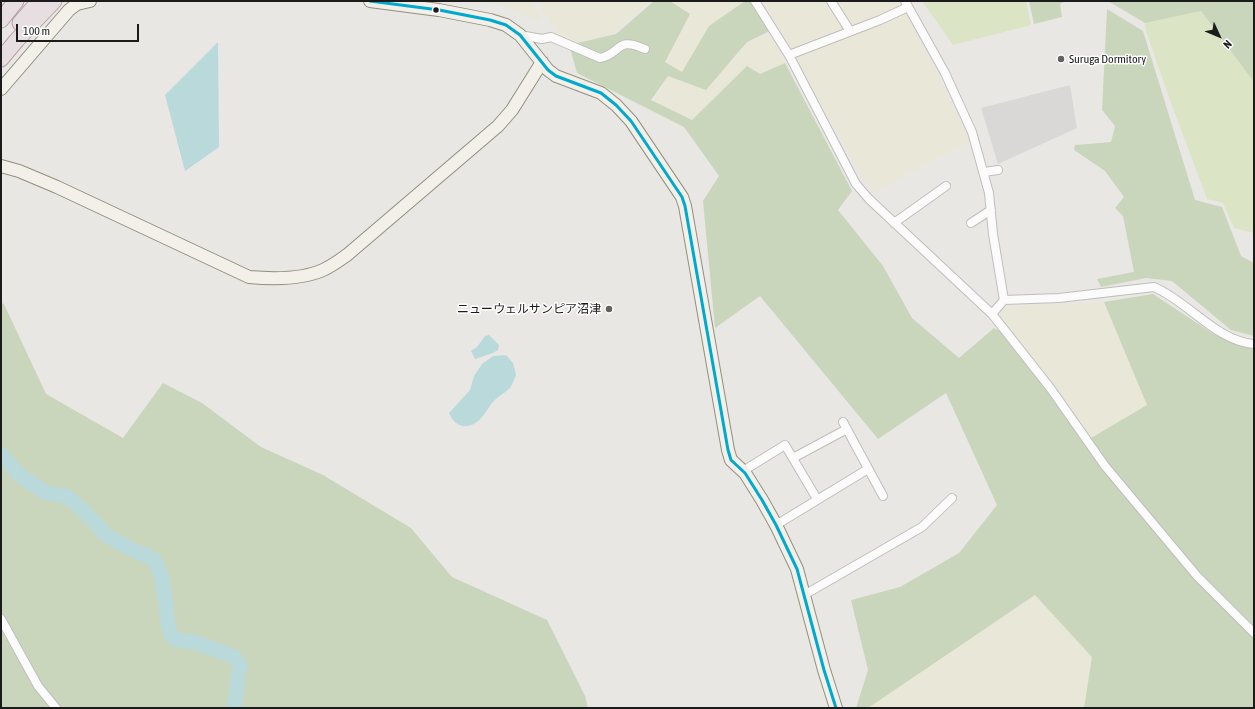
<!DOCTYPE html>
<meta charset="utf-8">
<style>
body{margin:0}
#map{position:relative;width:1255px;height:709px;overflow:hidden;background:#e9e7e4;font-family:"Asap Condensed",sans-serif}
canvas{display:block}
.frame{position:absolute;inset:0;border:2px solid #1b1b1b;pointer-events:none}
.north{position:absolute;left:1199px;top:16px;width:40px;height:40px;-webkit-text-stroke:3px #fff;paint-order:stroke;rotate:134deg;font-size:11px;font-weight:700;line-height:16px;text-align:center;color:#1b1b1b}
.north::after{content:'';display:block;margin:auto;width:14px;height:18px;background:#1b1b1b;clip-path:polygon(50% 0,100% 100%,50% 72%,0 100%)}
.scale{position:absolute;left:16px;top:24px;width:123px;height:18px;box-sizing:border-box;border:2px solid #1b1b1b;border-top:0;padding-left:5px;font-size:12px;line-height:14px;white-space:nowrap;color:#1b1b1b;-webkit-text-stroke:3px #fff;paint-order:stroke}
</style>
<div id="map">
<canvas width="1255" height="709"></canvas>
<div class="frame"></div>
<div class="north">N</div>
<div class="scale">100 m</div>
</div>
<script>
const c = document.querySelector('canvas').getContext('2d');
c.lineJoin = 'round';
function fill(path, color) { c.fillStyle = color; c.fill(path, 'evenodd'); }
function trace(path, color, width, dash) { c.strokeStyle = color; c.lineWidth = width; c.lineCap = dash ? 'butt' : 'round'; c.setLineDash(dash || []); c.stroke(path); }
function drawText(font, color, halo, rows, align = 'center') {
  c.font = font + ' "Asap Condensed","Noto Sans JP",sans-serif'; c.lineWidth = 3; c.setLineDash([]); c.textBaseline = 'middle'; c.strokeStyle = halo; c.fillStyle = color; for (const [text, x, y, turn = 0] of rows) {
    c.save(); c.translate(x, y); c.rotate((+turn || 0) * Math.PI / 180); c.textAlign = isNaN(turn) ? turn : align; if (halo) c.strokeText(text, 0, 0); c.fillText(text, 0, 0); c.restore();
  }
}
fill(new Path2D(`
 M479 1H530L542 17 536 21 506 6Z
 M539 1H650L617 30 600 55 562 40 543 11Z
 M662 1H745L709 26 682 72 665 62Z
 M763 1H900L911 19 970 141 872 193Z
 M770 34 785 63 760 75 747 66 692 121 654 102 668 76 706 90 747 42Z
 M1104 302 1147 405 1100 434 1090 437 998 315 1005 307Z
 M1035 595 1093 657 1084 708H868Z`), '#e9e7d7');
fill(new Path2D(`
 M922 1H1026L1031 25 953 45Z
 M1201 11 1254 82V233L1234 228 1223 203 1207 199 1171 103 1146 31 1145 23Z`), '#dbe4c4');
fill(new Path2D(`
 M654 1H670L690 14 665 62 682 72 709 26 745 1H752L772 30 747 42 706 90 668 76 651 100 692 120 747 66 760 74 785 63 852 191 838 210 883 266 912 318 959 358 994 328 1003 333 1086 441 1147 405 1104 302 1153 294 1215 335 1254 350V708H1084L1092 657 1035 595 868 708H856L868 670 851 600 900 587 959 553 997 505 946 393 878 439 760 296 715 328 703 201 719 176 684 127 577 73 569 45 616 34Z
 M1029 1H1065L1060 4 1062 17 1034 24Z
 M1108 1H1254V82L1201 11 1145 23Z
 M1107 9 1143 31 1195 200 1222 207 1241 256 1254 263V336L1231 330 1172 281 1146 278 1101 287 1097 279 1134 272 1123 216 1115 208 1124 197 1105 171 1074 150 1075 145 1111 142 1115 126 1102 110Z
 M1 303 4 304 46 394 123 438 163 383 202 403 261 447 323 475 411 528 452 577 547 620 585 696 588 708H56L53 706 47 708H1Z`), '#c9d6bb');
fill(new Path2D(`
 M1070 85 1077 128 998 164 981 108Z`), '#d9d8d7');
fill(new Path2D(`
 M218 42 219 147 185 171 165 95Z
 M489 335 499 345 498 350 493 353 475 359 471 351 477 347 485 336Z
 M506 355 513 363 516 375C514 380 512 386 509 389 503 394 497 397 492 403 489 406 488 410 485 413 475 429 457 432 449 413L470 390 474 376 482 364 493 356Z`), '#b9d9da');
trace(new Path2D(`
 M1 454 19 475 46 493 66 496 82 509 106 535 129 548 154 559 161 575 166 602 167 621 171 635 176 640 194 642 233 656 240 665 238 674 237 689 234 708`), '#b9d9da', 15);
const street = new Path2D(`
 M755 1 789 55 856 184 869 199 992 314 1051 389 1105 466 1197 576 1254 633
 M831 1 850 31
 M905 1 945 73 972 132 989 193 993 234 1004 300
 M520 35 542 39 551 37 600 58C623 53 615 36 645 49
 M789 55 880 20 908 7
 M984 172 998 170
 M894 223 946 186
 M971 223 991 210
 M992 314 1004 300 1059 298 1154 287C1189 302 1216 341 1254 344
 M843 422 883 496
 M793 458 847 429
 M743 471 785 445 817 499
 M776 525 868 469
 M804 595 922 527 952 498
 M1 619 38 686 56 708`);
const secondary = new Path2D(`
 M370 1 439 10 490 20 506 25 520 35 548 70 556 76 601 93 616 105 631 121 682 197 685 206 728 450 731 460 745 473 762 500 776 525 797 569 824 670 836 708
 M1 89 69 10 77 4 90 1
 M1 166 19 171 57 187 249 277C272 279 301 280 323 270 332 266 340 260 347 255L498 126 512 110 542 62`);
const highway = new Path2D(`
 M1 20 16 1
 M20 23 39 1
 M1 59 16 41 54 1`);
trace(street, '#bfbebc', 10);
trace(secondary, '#91907e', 14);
trace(highway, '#bb9eab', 17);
trace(street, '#fcfbfb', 8);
trace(secondary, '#f2f0e9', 12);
trace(highway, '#e7dee1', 15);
trace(new Path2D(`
 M370 1 439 10 490 20 506 25 520 35 548 70 556 76 601 93 616 105 631 121 682 197 685 206 728 450 731 460 745 473 762 500 776 525 797 569 824 670 836 708`), '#00a9ce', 3);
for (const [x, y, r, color] of [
 [436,10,3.5,"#1b1b1b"],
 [1061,59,4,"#636261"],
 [609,309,4,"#636261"]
]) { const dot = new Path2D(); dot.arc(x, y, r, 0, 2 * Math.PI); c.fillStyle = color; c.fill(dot); trace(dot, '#fff', 1.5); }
drawText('12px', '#1b1b1b', '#fff', [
 ["Suruga Dormitory",1069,59],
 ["ニューウェルサンピア沼津",601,309,"right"]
], 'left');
</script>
